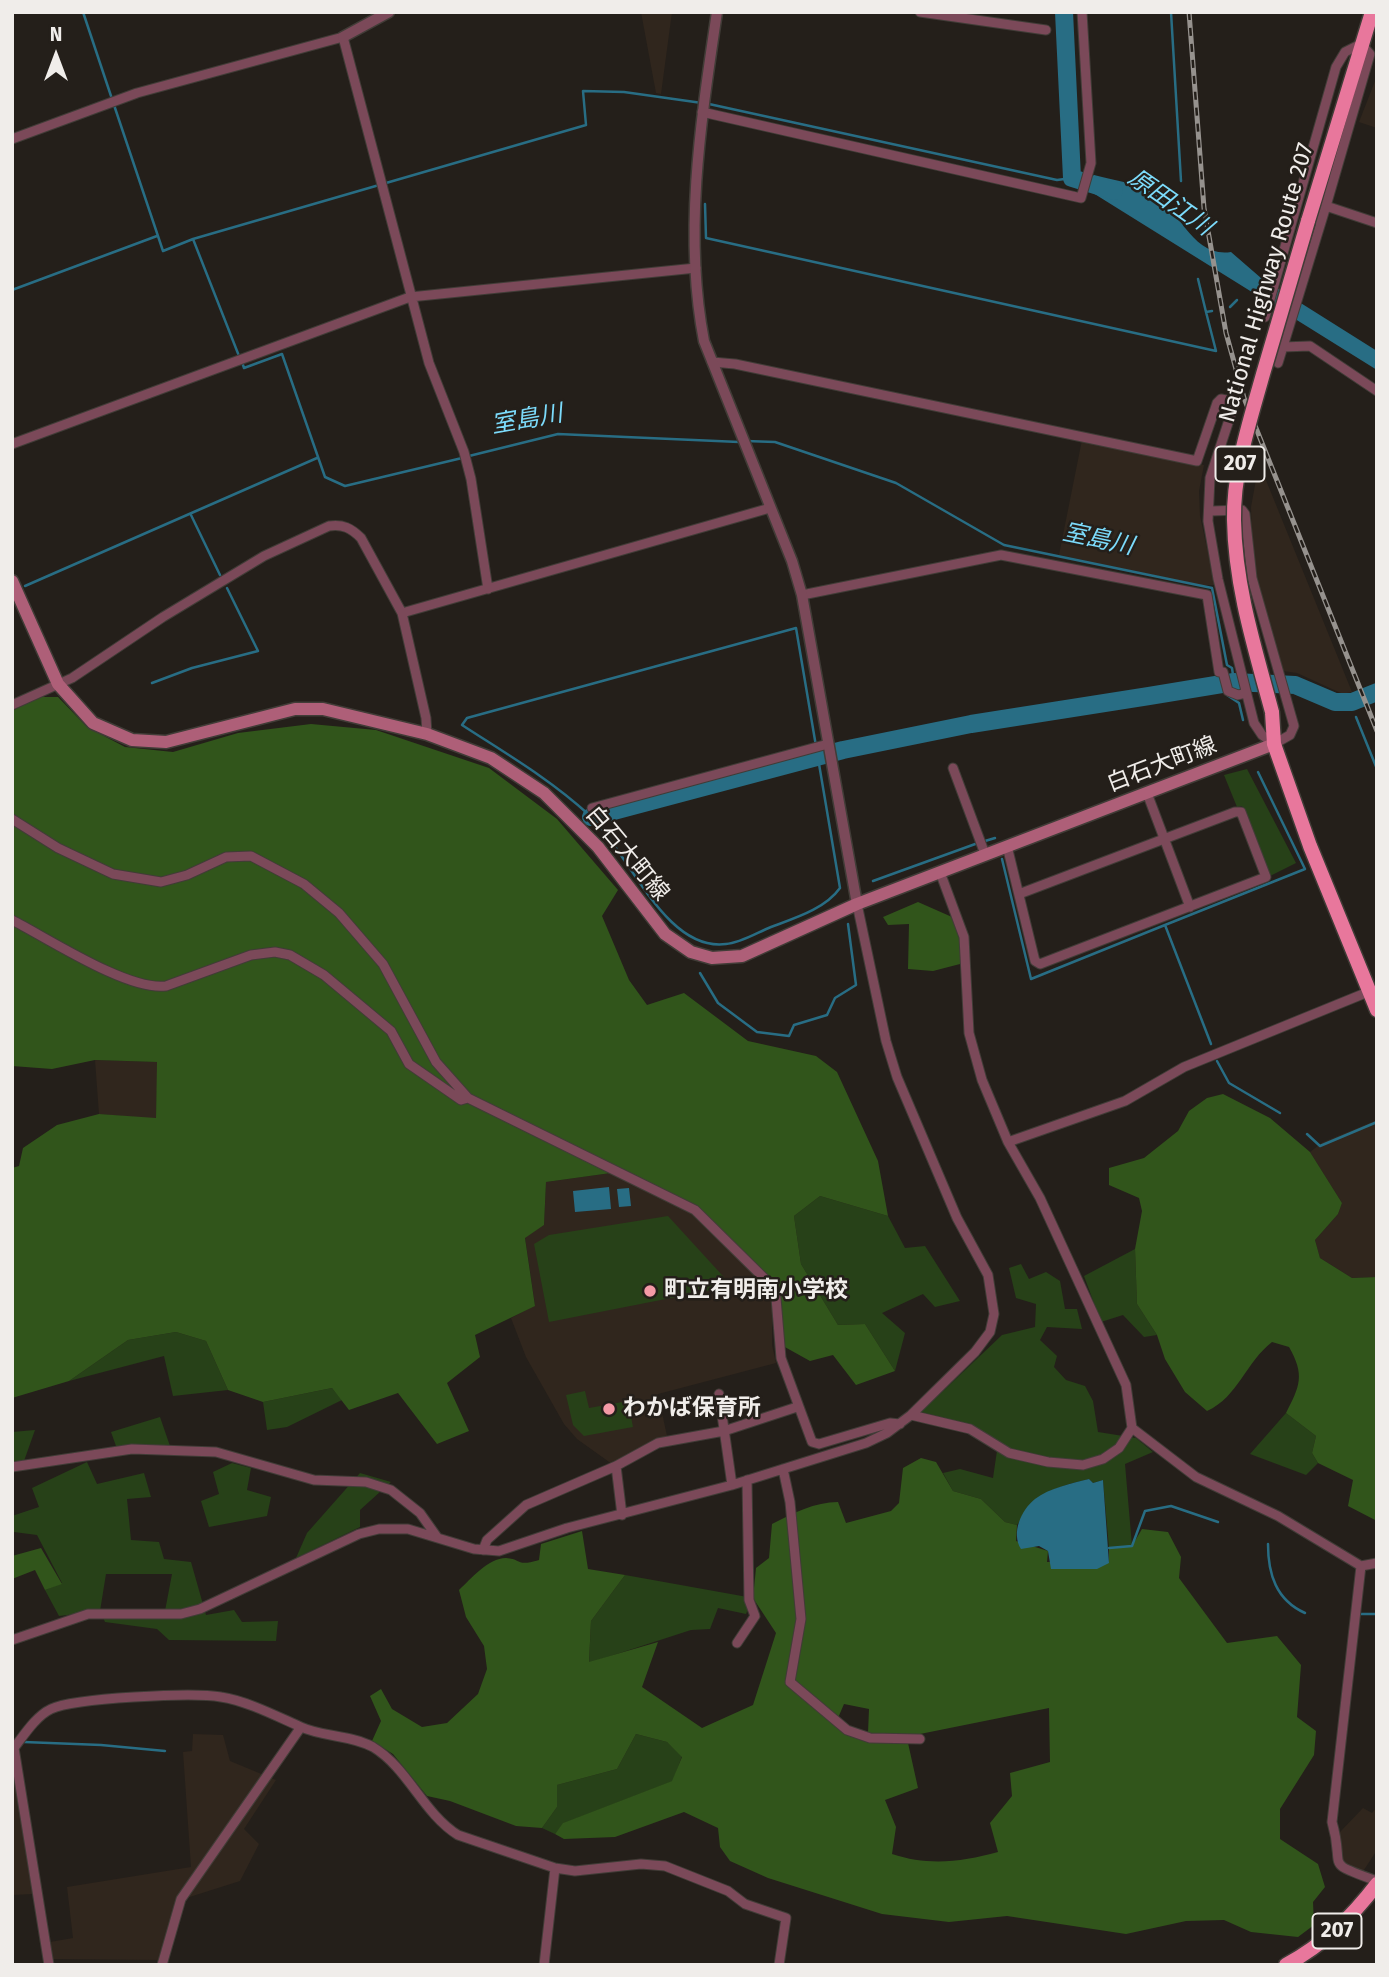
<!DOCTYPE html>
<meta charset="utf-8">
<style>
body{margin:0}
#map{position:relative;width:1389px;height:1977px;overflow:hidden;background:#241f1a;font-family:"Fira Sans",sans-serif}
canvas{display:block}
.frame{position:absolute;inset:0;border:14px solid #f0edea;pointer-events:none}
.north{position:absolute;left:21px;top:21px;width:70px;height:70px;-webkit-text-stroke:5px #241f1a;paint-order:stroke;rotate:0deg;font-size:19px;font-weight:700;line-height:28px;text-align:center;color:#f0edea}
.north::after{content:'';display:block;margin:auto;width:24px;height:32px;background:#f0edea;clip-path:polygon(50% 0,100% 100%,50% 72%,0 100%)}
</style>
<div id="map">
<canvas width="1389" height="1977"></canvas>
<div class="frame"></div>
<div class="north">N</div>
</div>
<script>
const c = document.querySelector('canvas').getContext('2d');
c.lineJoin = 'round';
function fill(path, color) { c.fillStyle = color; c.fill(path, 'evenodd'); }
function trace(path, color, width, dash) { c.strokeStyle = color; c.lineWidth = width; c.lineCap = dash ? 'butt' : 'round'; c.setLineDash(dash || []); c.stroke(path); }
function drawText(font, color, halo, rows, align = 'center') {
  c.font = font + ' "Fira Sans","Noto Sans JP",sans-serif'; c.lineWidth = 5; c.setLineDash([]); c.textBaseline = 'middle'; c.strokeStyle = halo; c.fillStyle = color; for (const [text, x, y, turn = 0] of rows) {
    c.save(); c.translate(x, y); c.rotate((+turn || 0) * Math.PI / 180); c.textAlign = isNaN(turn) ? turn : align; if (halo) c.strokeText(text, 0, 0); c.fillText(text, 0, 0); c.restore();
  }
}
fill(new Path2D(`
 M641 12H672L661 94 656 93Z
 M1377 76V128L1359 122Z
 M1082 440 1204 465 1199 491 1200 516 1215 585H1200L1059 555Z
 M1259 463 1352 692 1343 694 1297 673 1283 671 1257 582 1252 549 1251 507Z
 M95 1060 158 1062 156 1119 99 1114Z
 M1377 1120V1277L1352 1278 1320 1258 1315 1240 1338 1214 1342 1203 1310 1152 1323 1142Z
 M611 1173 692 1214 763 1283 772 1298V1345L776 1363 658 1394 667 1436 612 1464 577 1439 564 1424 526 1357 511 1318 535 1305 525 1237 544 1225 546 1182Z
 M193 1734 223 1735 230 1761 276 1780 244 1829 259 1844 240 1881 177 1901 160 1960 52 1959 50 1942 73 1938 67 1887 191 1867 183 1752 192 1751Z
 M12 1757 33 1894 12 1895Z
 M1377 1807V1850L1362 1873 1340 1863V1832L1363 1808 1372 1813Z`), '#30261d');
fill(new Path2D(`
 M1247 769 1296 863 1270 876 1242 806 1237 807 1224 775Z
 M820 1196 888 1216 905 1248 925 1246 960 1301 935 1307 923 1294 882 1313 905 1333 895 1371 865 1324 838 1325 801 1264 794 1216Z
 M668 1216 732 1286 549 1322 534 1244 549 1235Z
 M1135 1249 1137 1304 1157 1335 1144 1337 1123 1315 1101 1322 1084 1276Z
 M1021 1264 1029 1279 1046 1272 1060 1281 1065 1309H1077L1082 1329 1047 1327 1040 1340 1057 1356 1054 1367 1066 1380 1085 1386 1093 1401 1098 1432 1136 1438 1153 1452 1125 1464 1132 1546 1109 1548 1103 1480 1093 1483 1089 1479C1051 1488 1039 1493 1017 1525L1005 1522 981 1499 953 1491 943 1473 960 1469 993 1478 998 1444 973 1425 921 1412 1002 1335 1035 1327 1036 1304 1016 1298 1009 1268Z
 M176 1332 206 1341 228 1390 173 1396 164 1356 69 1381 128 1340Z
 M332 1388 342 1400 287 1427 267 1430 263 1402Z
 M585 1391 589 1408 628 1401 633 1427 584 1436 573 1425 566 1395Z
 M1286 1413 1316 1436 1312 1453 1318 1463 1306 1475 1250 1454Z
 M160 1417 170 1446H116L111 1432Z
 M35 1430 24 1461 12 1463V1432Z
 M87 1462 97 1484 144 1473 151 1497 127 1499 131 1540 159 1542 164 1559 191 1562 206 1615 234 1610 242 1622 278 1621 276 1641 169 1640 157 1629 105 1622 100 1611 59 1616 45 1590 62 1583 37 1535 14 1532 12 1516 39 1507 32 1488ZM106 1574H172L165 1611H100Z
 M232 1463 251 1468 247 1490 271 1497 267 1516 209 1527 201 1501 219 1494 213 1472Z
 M360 1473 391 1482 360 1510V1527L296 1558 307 1533Z
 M625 1575 753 1598 746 1614 718 1608 710 1629 691 1630 589 1663 591 1621Z
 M636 1734 667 1742 682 1756 673 1781 564 1823 555 1834 542 1828 557 1807V1785L617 1769Z`), '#274118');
fill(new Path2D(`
 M39 697H58L87 727 125 747 173 752 238 733 311 724 376 730 489 768 557 819 618 890 602 916 629 980 647 1005 684 993 748 1041 816 1056 837 1072 878 1161 888 1216 820 1196 794 1216 801 1264 838 1325 865 1324 895 1371 856 1385 833 1355 810 1361 783 1346 772 1298 763 1283 692 1214 611 1173 546 1182 544 1225 525 1238 535 1306 475 1335 480 1357 447 1383 469 1431 437 1444 398 1393 349 1410 332 1388 263 1402 228 1390 206 1341 176 1332 128 1340 69 1381 12 1398V1168L19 1166 23 1148 57 1125 99 1114 156 1118 157 1062 95 1060 52 1069 12 1066V711Z
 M918 902 952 917 960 940V964L933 971 908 969 909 924 888 925 883 917Z
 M1223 1094 1270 1118 1310 1152 1342 1203 1338 1214 1315 1240 1320 1258 1352 1278 1377 1277V1521L1348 1506 1353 1480 1318 1463 1312 1453 1316 1436 1286 1413C1300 1386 1305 1375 1289 1347L1272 1342C1246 1362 1238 1397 1207 1411L1185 1392 1165 1359 1157 1335 1137 1304 1135 1249 1142 1211 1139 1198 1109 1185V1168L1144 1158 1178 1131 1189 1111 1207 1098Z
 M921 1458 936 1462 953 1491 981 1499 1005 1522 1017 1525 1016 1541 1048 1551 1047 1562 1109 1563V1548L1132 1546 1142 1529 1168 1532 1181 1557 1179 1578 1227 1643 1277 1636 1301 1665 1297 1717 1316 1731 1314 1755 1280 1809V1839L1318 1864 1325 1887 1313 1902 1314 1925 1298 1937 1251 1932 1224 1920 1186 1921 1126 1934 1007 1916 949 1922 882 1914 768 1878 730 1861 720 1847 718 1828 684 1812 615 1837 564 1839 555 1834 563 1823 672 1781 682 1757 667 1742 636 1734 617 1769 557 1785V1807L542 1828 516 1826 450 1801 427 1796 393 1754 372 1741 381 1721 370 1696 381 1689 392 1709 422 1727 447 1723 478 1694 487 1669 484 1646 466 1617 459 1590C471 1579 488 1558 506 1558 522 1559 516 1567 539 1560L541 1544 582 1531 588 1569 625 1575 591 1621 589 1662 658 1642 642 1687 702 1728 753 1705 776 1633 753 1598 756 1568 769 1558 772 1524C793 1513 815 1502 838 1502L846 1523 891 1511 899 1503 903 1468ZM844 1704 869 1709 868 1733 835 1725ZM1049 1708 1050 1762 1010 1773 1012 1796 990 1823 998 1852C962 1862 928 1866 892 1854L896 1827 885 1800 918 1788 906 1734H920Z
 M41 1548 62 1584 45 1590 35 1570 12 1579V1556Z`), '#31551b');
fill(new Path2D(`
 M1094 175C1112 180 1136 183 1152 192 1180 209 1192 258 1231 252L1261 278 1377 351V370L1093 193Z
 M609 1187 611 1209 575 1212 573 1191Z
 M629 1188 631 1206 619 1207 617 1189Z
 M1089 1479 1093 1483 1103 1480 1109 1563 1097 1569H1051L1048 1551 1039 1546 1021 1549C1011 1533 1021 1510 1035 1499 1049 1488 1073 1483 1089 1479Z`), '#286d84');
trace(new Path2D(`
 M83 12 112 99
 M1171 12 1181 181
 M709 104 1057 180 1072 178
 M114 105 163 251 193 239 239 356
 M705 204 706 238 1216 351 1206 312 1212 311
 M193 239 586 125 583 91 624 92 702 103
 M1198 279 1206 312
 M12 290 157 236
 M1230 307 1237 300
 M242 362 244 368 282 354 325 477 345 486 462 458
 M746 441 775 442 896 483 1004 545 1212 588 1227 665 1232 668 1234 682
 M469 456 558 434 739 442
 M191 515 220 575
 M25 586 317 458
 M796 628 840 888C825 909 795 918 771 927 758 932 741 943 726 944 664 952 629 851 588 814 550 779 505 753 462 725L467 718Z
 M152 683 192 668 258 651 227 588
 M1227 695 1239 703 1243 720
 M1356 717 1377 769
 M985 841 995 838
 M1002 859 1031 979 1165 925 1211 1044
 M873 881 978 843
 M1165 925 1305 869 1258 772
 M700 973 718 1003 757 1032 789 1036 794 1025 827 1015 835 998 856 985 848 924
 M1217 1061 1229 1083 1280 1113
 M1307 1134 1320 1146 1377 1122
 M1268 1544C1268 1574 1276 1600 1305 1613
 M1109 1548 1132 1546 1145 1511 1171 1506 1218 1522
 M1358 1614H1377
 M24 1742 101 1745 165 1751`), '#286d84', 2.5);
trace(new Path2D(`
 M1064 12 1072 178 1114 191
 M591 817 843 750 971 724 1149 696 1234 682 1295 685 1335 702H1352L1377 692`), '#286d84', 18);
const minor = new Path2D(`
 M920 12 1046 30
 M702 112 1081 198 1091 163 1082 12
 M12 139 137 93 343 37 429 363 464 452 471 479 488 589
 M1265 317 1336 67 1345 52 1361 44 1370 54 1326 206 1377 223
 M1283 347 1310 346 1377 391
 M712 362 735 364 1197 461 1217 403 1221 399 1231 401 1232 411 1210 478 1208 521 1218 579 1254 723 1262 735 1274 744 1290 735 1294 726 1252 578 1245 514 1242 510 1211 511
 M1278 363 1326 206
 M12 444 410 297 696 268
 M802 595 1001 555 1207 595 1219 672H1223L1228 691 1238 695 1246 693
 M402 613 426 718 427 734
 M12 705 72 678 163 617 264 556 329 526C343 524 351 528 361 538L402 613 770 508
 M953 768 985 854
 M1147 793 1190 907
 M592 808 828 744
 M12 819 58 848 113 874 161 882 187 875 226 857 251 856 304 884 339 913 383 964 436 1062 468 1098 695 1210 767 1281 776 1298 781 1358 812 1442 819 1444 890 1423 900 1424
 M1007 846 1035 961 1040 964 1266 877 1241 812H1235L1019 894
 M940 872 964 937 969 1033 982 1080 1008 1142 1040 1198 1126 1385 1132 1428 1196 1477 1278 1516 1361 1566 1377 1563
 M12 920C49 939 128 991 166 986L251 955 275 952 290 955 324 975 391 1031 409 1064 461 1100 468 1098
 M1008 1142 1125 1101 1184 1067 1368 992
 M719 1394 732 1485
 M911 1415 970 1429 1009 1453 1048 1462 1083 1465 1103 1459 1119 1448 1132 1428
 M616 1466 622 1515
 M12 1467 132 1449 216 1452 314 1480 366 1482 391 1490 420 1513 437 1537
 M783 1469 790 1502 801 1619 790 1682 847 1730 870 1738 920 1739
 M483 1550 487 1540 526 1505 616 1466 658 1443 724 1431 797 1407
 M1361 1566 1332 1822C1346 1870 1321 1861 1377 1881
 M12 1640 88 1614H181L200 1609 359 1534 379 1529H408L474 1549 499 1551 567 1528 732 1485 866 1443 887 1433 911 1415 975 1352 990 1332 994 1314 988 1275 957 1218 897 1077 886 1041 857 904
 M737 1643 755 1616 749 1600 747 1480
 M49 1965 14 1748C24 1735 36 1716 51 1709 74 1698 193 1692 221 1697 247 1701 276 1716 301 1727 323 1737 351 1735 373 1747 408 1768 423 1813 458 1835L555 1868 575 1871 641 1864 665 1866 728 1891 745 1904 786 1918 779 1965
 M162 1965 181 1899 301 1727
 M544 1965 555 1868`);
const tertiary = new Path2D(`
 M717 12C701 120 683 233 704 341L792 561 802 595 857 904
 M343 37 389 12`);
const secondary = new Path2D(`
 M12 581 58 684 93 723 132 740 166 742 295 709H323L427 734 491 758 544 793 598 847 665 934 691 952 712 958 742 956 857 904 1274 744`);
const trunk = new Path2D(`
 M1308 221 1372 12
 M1272 712 1274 744 1310 846 1377 1010
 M1286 1965C1324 1944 1351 1918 1377 1884`);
trace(minor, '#413c37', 11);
trace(tertiary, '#413c37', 13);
trace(secondary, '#413c37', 15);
trace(trunk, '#413c37', 17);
trace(minor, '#7b4959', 9);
trace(tertiary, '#7b4959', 10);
trace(secondary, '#ae5f78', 12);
trace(trunk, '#e8779c', 14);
const rail = new Path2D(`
 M1189 12 1204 208 1226 333 1244 398 1377 731`);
trace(rail, '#96928e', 5);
trace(rail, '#241f1a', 2.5, [8]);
const trunkBridge = new Path2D(`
 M1272 712C1255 649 1235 586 1234 520 1233 471 1250 421 1263 374 1278 323 1293 272 1308 221`);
trace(trunkBridge, '#413c37', 17, []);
trace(trunkBridge, '#e8779c', 14);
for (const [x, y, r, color] of [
 [650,1291,7,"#f49aa6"],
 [609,1409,7,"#f49aa6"]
]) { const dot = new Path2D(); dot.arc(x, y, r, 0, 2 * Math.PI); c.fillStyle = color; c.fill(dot); trace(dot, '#241f1a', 2.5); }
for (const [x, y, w] of [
 [1240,464,49],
 [1337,1931,49]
]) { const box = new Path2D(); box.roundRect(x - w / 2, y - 17.5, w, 35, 5); c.fillStyle = '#241f1a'; c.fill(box); trace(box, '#f0edea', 2); }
drawText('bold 21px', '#f0edea', null, [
 ["207",1240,464],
 ["207",1337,1931]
]);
drawText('23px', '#f0edea', '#241f1a', [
 ["National Highway Route 207",1267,283,-74],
 ["白石大町線",1162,765,-21],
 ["白石大町線",627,854,50]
]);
drawText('bold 23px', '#f0edea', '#241f1a', [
 ["町立有明南小学校",664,1291],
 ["わかば保育所",623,1409]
], 'left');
drawText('italic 24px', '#7cdbfb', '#241f1a', [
 ["原田江川",1170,203,35],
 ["室島川",527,420,-10],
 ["室島川",1098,540,12]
]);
</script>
